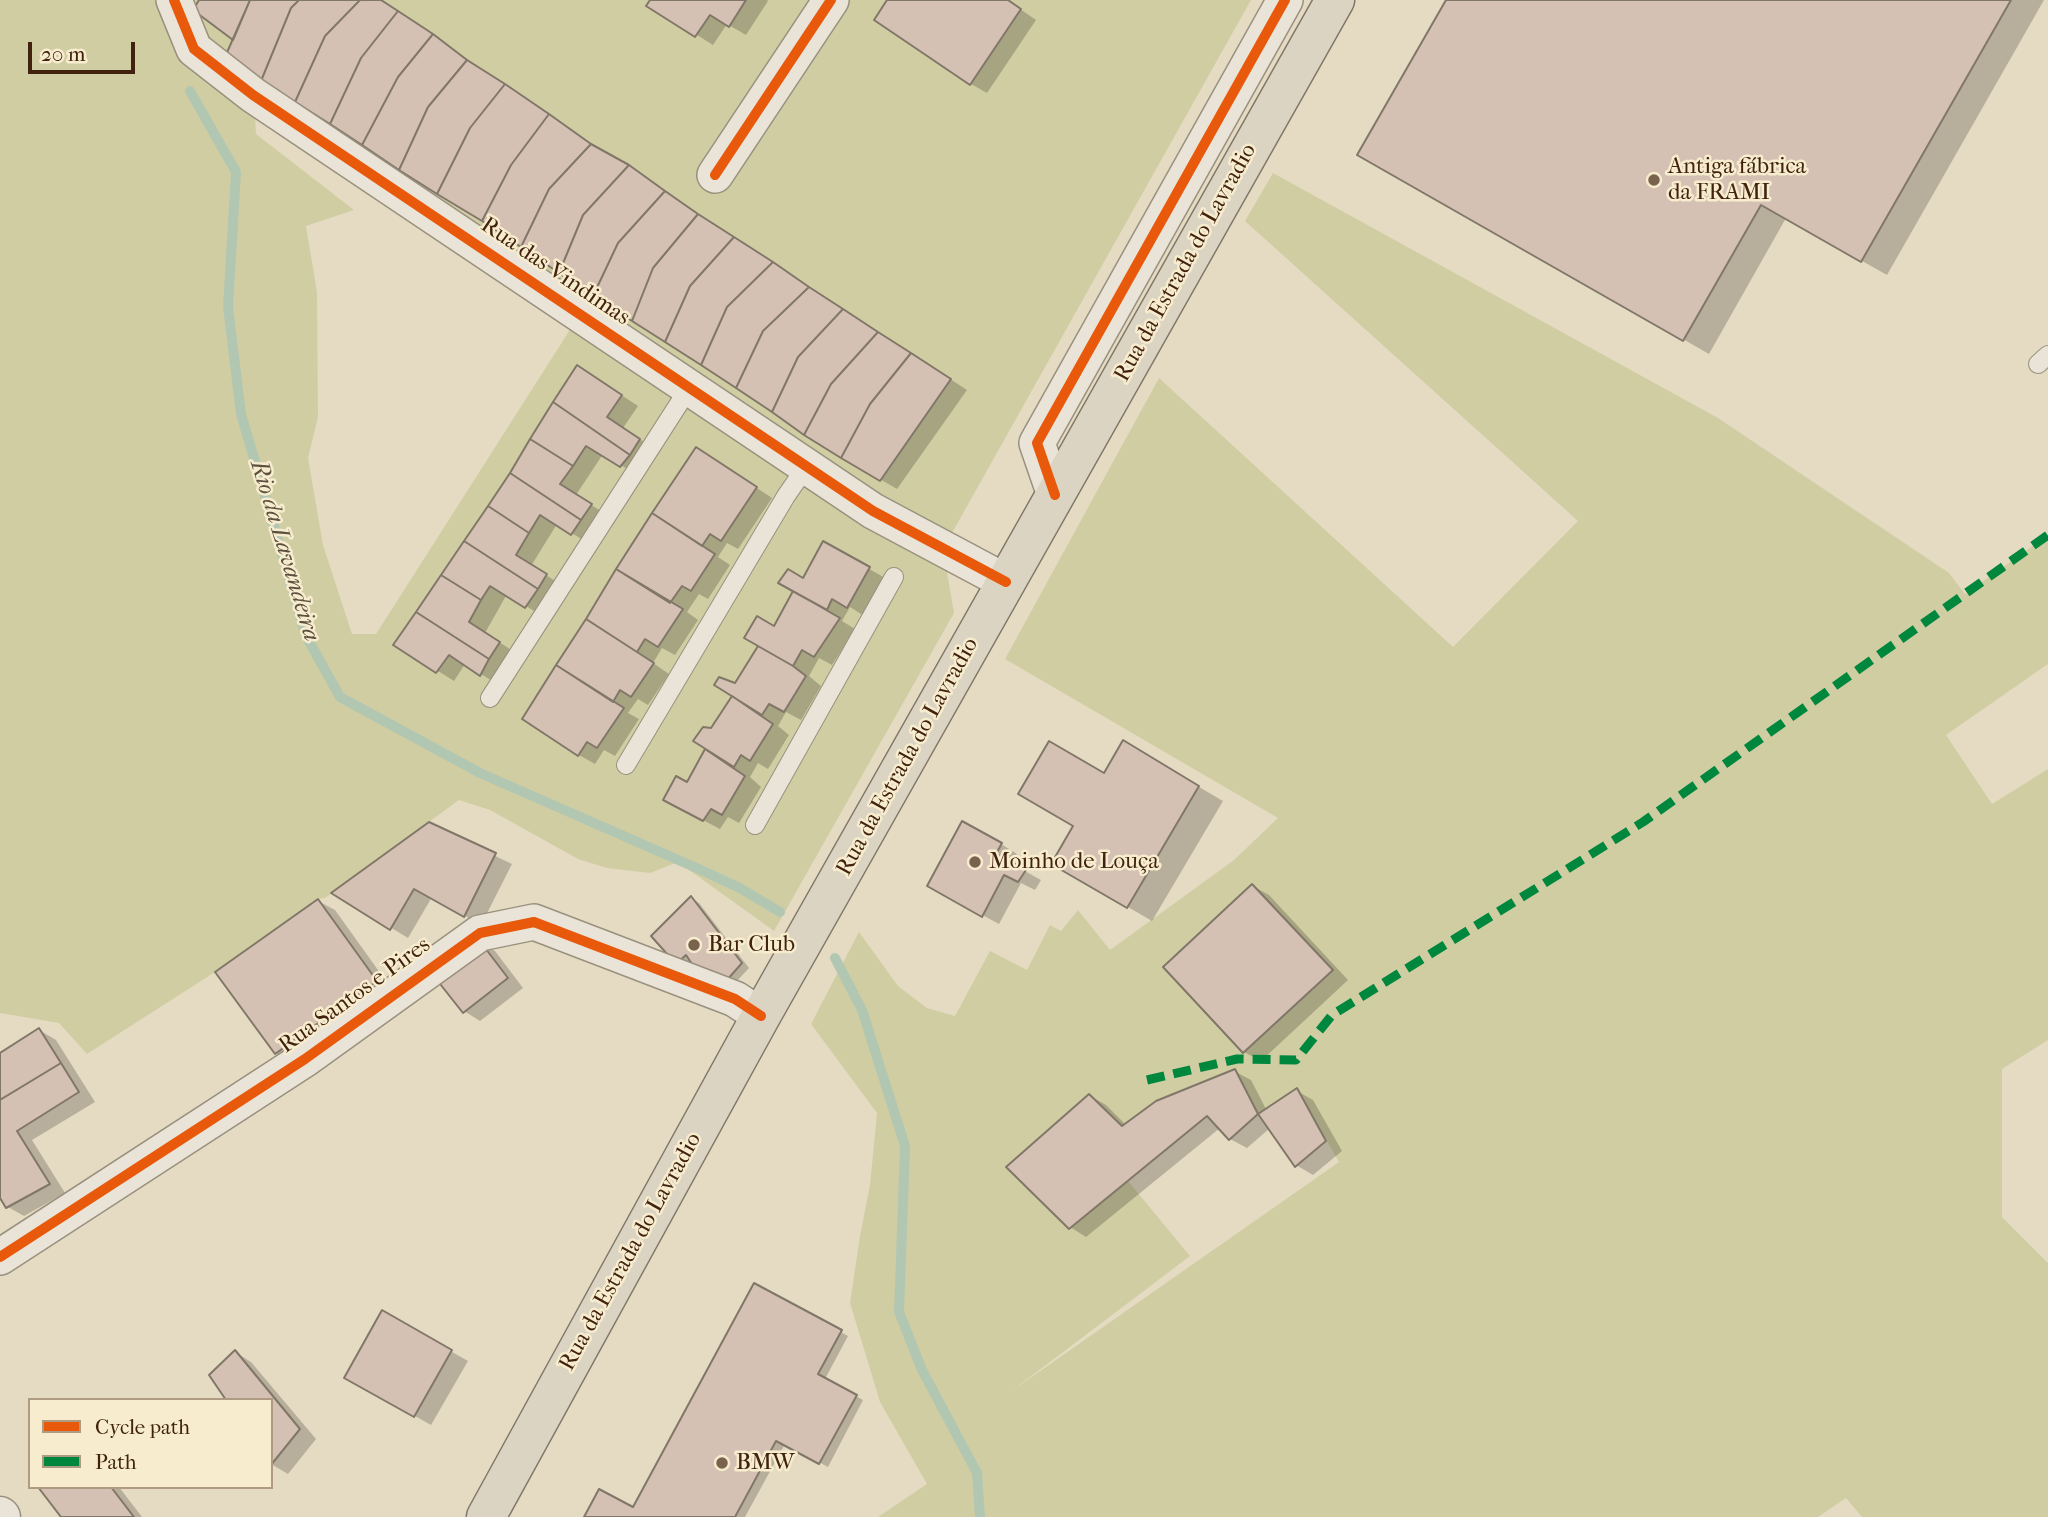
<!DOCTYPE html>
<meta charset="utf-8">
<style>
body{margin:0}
#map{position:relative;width:2048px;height:1517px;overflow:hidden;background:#e5dbc2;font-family:"IM FELL French Canon",serif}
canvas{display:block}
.legend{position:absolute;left:28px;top:1398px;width:245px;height:91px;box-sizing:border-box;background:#f7ecce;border:2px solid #ae9b82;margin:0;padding:9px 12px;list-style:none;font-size:21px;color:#40220f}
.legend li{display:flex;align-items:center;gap:14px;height:35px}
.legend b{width:35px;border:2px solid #ae9b82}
.scale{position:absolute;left:28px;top:42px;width:107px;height:32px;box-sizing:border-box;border:4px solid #40220f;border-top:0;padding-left:9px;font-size:21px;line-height:24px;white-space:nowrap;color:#40220f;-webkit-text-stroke:5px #f7ecce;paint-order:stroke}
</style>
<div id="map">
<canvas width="2048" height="1517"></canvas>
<ul class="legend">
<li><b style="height:9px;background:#e8590c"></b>Cycle path</li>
<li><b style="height:9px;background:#00873e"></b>Path</li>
</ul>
<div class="scale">20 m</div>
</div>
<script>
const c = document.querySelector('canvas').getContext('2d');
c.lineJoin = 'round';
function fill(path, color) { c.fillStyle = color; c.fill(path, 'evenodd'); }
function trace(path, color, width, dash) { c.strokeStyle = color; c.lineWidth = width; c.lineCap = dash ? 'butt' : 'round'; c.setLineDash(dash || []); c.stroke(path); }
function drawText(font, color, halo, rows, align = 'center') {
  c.font = font + ' "IM FELL French Canon",serif'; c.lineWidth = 5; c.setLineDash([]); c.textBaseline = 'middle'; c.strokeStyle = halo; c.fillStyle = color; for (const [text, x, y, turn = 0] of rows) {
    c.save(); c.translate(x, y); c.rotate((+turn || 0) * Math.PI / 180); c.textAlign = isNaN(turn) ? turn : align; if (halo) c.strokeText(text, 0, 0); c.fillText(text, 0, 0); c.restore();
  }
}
fill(new Path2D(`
 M0 0H1251L943 549 954 613 774 931 678 862 650 873 607 868 578 859 490 810 459 800 325 898 318 899 215 972 87 1054 59 1023 0 1013ZM254 96 580 314 376 634H352L323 545 308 458 318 417 317 292 306 226 354 210 256 134Z
 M1273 173 1718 418 1949 573 1965 594 2048 535V664L1946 735 1992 804 2048 769V1040L2002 1069V1217L2048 1263V1517H1862L1846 1498 1818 1517H878L927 1484 880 1402 850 1303 860 1236 870 1185 877 1113 811 1024 859 932 898 986 927 1008 955 1016 990 951 1027 970 1050 925 1061 931 1078 910 1110 950 1234 860 1278 818 1005 659 1159 378 1453 647 1578 521 1245 221ZM1234 1069 1258 1114 1297 1089 1339 1162 1013 1390 1190 1256 1128 1181 1069 1229 1007 1167 1089 1094 1122 1126 1156 1101Z`), '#d1cda3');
fill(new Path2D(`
 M201 0H381L608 155 646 177 715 226 967 390 897 489 842 457 235 40Z
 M652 0H767L768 1 746 35 727 24 713 45 649 5Z
 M889 0H1007L1036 20 987 93 971 84Z
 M1448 0H2044L1887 275 1786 218 1709 354 1360 155Z
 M594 377 638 406 623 428 656 450 637 475 603 454 576 495 607 515 588 543 557 524 531 566 562 585 542 616 507 594 485 633 516 653 497 684 465 664 454 681 395 644Z
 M713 459 772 498 738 549 727 543 718 557 730 565 708 599 699 594 687 612 698 620 675 655 662 648 653 663 669 674 648 705 638 699 628 713 639 719 615 756 604 750 595 764 579 755Z
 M824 543 885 578 864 616 850 607 842 621 855 629 832 665 819 658 809 676 821 686 801 720 786 712 778 726 789 735 768 769 758 763 750 777 761 787 739 823 728 817 720 829 682 809 688 784 708 748 712 730 735 696 736 685 760 646 775 628Z
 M1124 743 1223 801 1152 921 1053 863Z
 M429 824 512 864 481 925 432 897 408 938 334 893Z
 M1001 844 1017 854 1012 864 1041 880 1035 890 1021 883 999 924 929 886Z
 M1253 886 1269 895 1348 980 1261 1061 1244 1052Z
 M691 898 699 903 749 968 735 983 692 960 685 967 677 962Z
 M318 901 335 910 393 991 293 1063 276 1053Z
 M479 942 495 951 523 988 480 1021 464 1011Z
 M39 1030 56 1040 95 1102 32 1140 65 1193 24 1216 8 1207 0 1195V1055Z
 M1234 1071 1251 1080 1267 1111 1297 1091 1313 1100 1342 1151 1313 1175 1296 1165 1270 1128 1247 1148 1230 1139 1220 1128 1086 1237 1070 1227 1090 1096 1106 1105 1126 1125Z
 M755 1285 848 1336 825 1379 863 1400 828 1467 785 1444 745 1517H586L634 1510Z
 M383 1313 468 1361 431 1425 346 1377Z
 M235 1352 251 1362 316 1439 288 1474 271 1464V1400Z
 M40 1487H119L142 1517H63Z`), '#0003');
trace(new Path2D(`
 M190 91 236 172 228 307 241 414 306 636 340 697 480 773 699 869 740 888 780 912
 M835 958 862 1010 905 1146 899 1312 922 1370 977 1473 980 1517`), '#b2c7b1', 10);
const building = new Path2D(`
 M199 0H250L233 40 193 10Z
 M250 0H299L291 8 261 81 225 57Z
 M299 0H360L325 36 295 102 261 81 291 8Z
 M360 0H381L398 11 361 58 330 124 295 102 325 36Z
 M650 0H746L729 27 710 15 695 37 646 6Z
 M887 0H1008L1021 9 970 85 874 20Z
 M1446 0H2011L1861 262 1761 205 1683 341 1357 155Z
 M398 11 433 34 398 77 362 145 330 124 361 58Z
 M433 34 467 60 428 107 399 170 362 145 398 77Z
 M467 60 505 84 470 128 437 194 399 170 428 107Z
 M505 84 549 114 511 165 482 221 437 194 470 128Z
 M549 114 591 144 549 189 521 247 482 221 511 165Z
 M591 144 629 165 583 215 559 273 521 247 549 189Z
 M629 165 665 191 618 243 593 296 559 273 583 215Z
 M665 191 698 214 653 268 632 321 593 296 618 243Z
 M698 214 734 237 690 286 665 342 632 321 653 268Z
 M734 237 773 262 727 307 701 365 665 342 690 286Z
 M773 262 809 287 763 331 736 388 701 365 727 307Z
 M809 287 843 309 798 357 772 412 736 388 763 331Z
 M843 309 878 332 831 384 804 435 772 412 798 357Z
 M878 332 911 353 870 404 841 458 804 435 831 384Z
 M911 353 951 379 880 481 841 458 870 404Z
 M577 365 622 395 607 417 640 439 630 455 553 402Z
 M553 402 630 455 620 467 586 446 573 466 530 439Z
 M530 439 573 466 560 484 592 504 581 520 510 473Z
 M696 447 757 487 721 541 710 534 702 546 652 513Z
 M510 473 581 520 571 535 540 515 529 533 488 506Z
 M488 506 529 533 516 555 547 574 538 589 464 541Z
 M652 513 715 554 691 591 682 586 670 603 616 569Z
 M464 541 538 589 525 608 490 586 481 600 441 575Z
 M823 541 870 567 847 608 832 599 827 610 778 583 788 569 803 578Z
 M616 569 683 609 658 647 645 639 637 652 586 619Z
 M441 575 481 600 469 622 500 642 489 659 416 612Z
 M793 591 840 618 814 657 802 650 793 666 744 638 757 616 774 626Z
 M416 612 489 659 480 676 449 655 436 673 393 645Z
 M586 619 654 663 631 697 620 690 613 702 556 665Z
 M758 646 793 666 806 676 784 712 769 704 762 715 714 685 719 677 735 683Z
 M556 665 624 708 597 748 587 742 578 756 522 719Z
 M732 696 773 724 750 761 741 755 734 767 693 741 703 727 711 728Z
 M1123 740 1199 786 1127 908 1051 864 1073 826 1018 794 1049 741 1104 773Z
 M705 749 745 776 722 815 711 809 703 821 663 800 676 776 687 782Z
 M962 821 1002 843 996 854 1026 870 1018 882 1004 875 982 917 927 886Z
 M429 822 496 853 464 917 414 889 390 930 331 893Z
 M1252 884 1333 970 1243 1053 1163 967Z
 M691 896 742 963 727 980 698 973 686 955 676 964 651 936Z
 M318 899 377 981 275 1054 215 972Z
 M479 940 508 978 463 1013 433 975Z
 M39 1028 61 1063 0 1100V1053Z
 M61 1063 79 1092 17 1131 50 1184 6 1208 0 1198V1100Z
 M1235 1069 1258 1114 1229 1140 1207 1116 1069 1229 1006 1167 1089 1094 1122 1126 1156 1101Z
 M1297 1088 1326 1141 1295 1167 1258 1114Z
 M754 1283 842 1330 818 1374 857 1395 819 1464 776 1441 735 1517H584L599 1489 633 1507Z
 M382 1310 452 1350 414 1417 344 1378Z
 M235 1350 300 1429 271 1465V1400H226L209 1375Z
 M38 1487H111L134 1517H61Z`);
fill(building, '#d4c1b3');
trace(building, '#817768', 2);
const service = new Path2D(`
 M2038 364 2048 355
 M490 698 689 388
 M626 765 786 496 806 467
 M755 825 894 577`);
const minor = new Path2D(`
 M174 0 194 49 253 95 873 511 1006 582
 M715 175 831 0
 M1055 495 1037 443 1285 0
 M0 1257 305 1059 480 933 534 922 735 999 761 1016`);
const tertiary = new Path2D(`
 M0 1516 1 1517`);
const primary = new Path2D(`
 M486 1517 761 1016 1335 0`);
trace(service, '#9a907f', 20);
trace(minor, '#9a907f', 38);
trace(tertiary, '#9a907f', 41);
trace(primary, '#817768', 41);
trace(service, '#e9e4d7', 18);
trace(minor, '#e9e4d7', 35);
trace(tertiary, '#e9e4d7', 38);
trace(primary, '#dcd4c3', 38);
trace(new Path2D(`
 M1147 1080 1237 1059 1296 1060 1332 1015 1643 822 2048 535`), '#00873e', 9, [18, 9]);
trace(new Path2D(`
 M174 0 194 49 253 95 873 511 1006 582
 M715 175 831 0
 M1055 495 1037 443 1285 0
 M0 1257 305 1059 480 933 534 922 735 999 761 1016`), '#e8590c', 10);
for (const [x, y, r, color] of [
 [1654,180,7,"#7a634e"],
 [975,862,7,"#7a634e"],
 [694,945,7,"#7a634e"],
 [722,1463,7,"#7a634e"]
]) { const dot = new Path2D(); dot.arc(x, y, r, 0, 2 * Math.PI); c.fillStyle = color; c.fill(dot); trace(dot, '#f7ecce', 2.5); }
drawText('23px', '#40220f', '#f7ecce', [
 ["Antiga fábrica",1668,167],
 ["da FRAMI",1668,193],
 ["Moinho de Louça",989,862],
 ["Bar Club",708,945],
 ["BMW",736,1463]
], 'left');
drawText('23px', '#40220f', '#f7ecce', [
 ["Rua da Estrada do Lavradio",1186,263,-61],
 ["Rua das Vindimas",555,272,34],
 ["Rua da Estrada do Lavradio",908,757,-61],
 ["Rua Santos e Pires",355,996,-36],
 ["Rua da Estrada do Lavradio",631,1252,-61]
]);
drawText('italic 24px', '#5c513e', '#f7ecce', [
 ["Rio da Lavandeira",284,551,73]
]);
</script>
